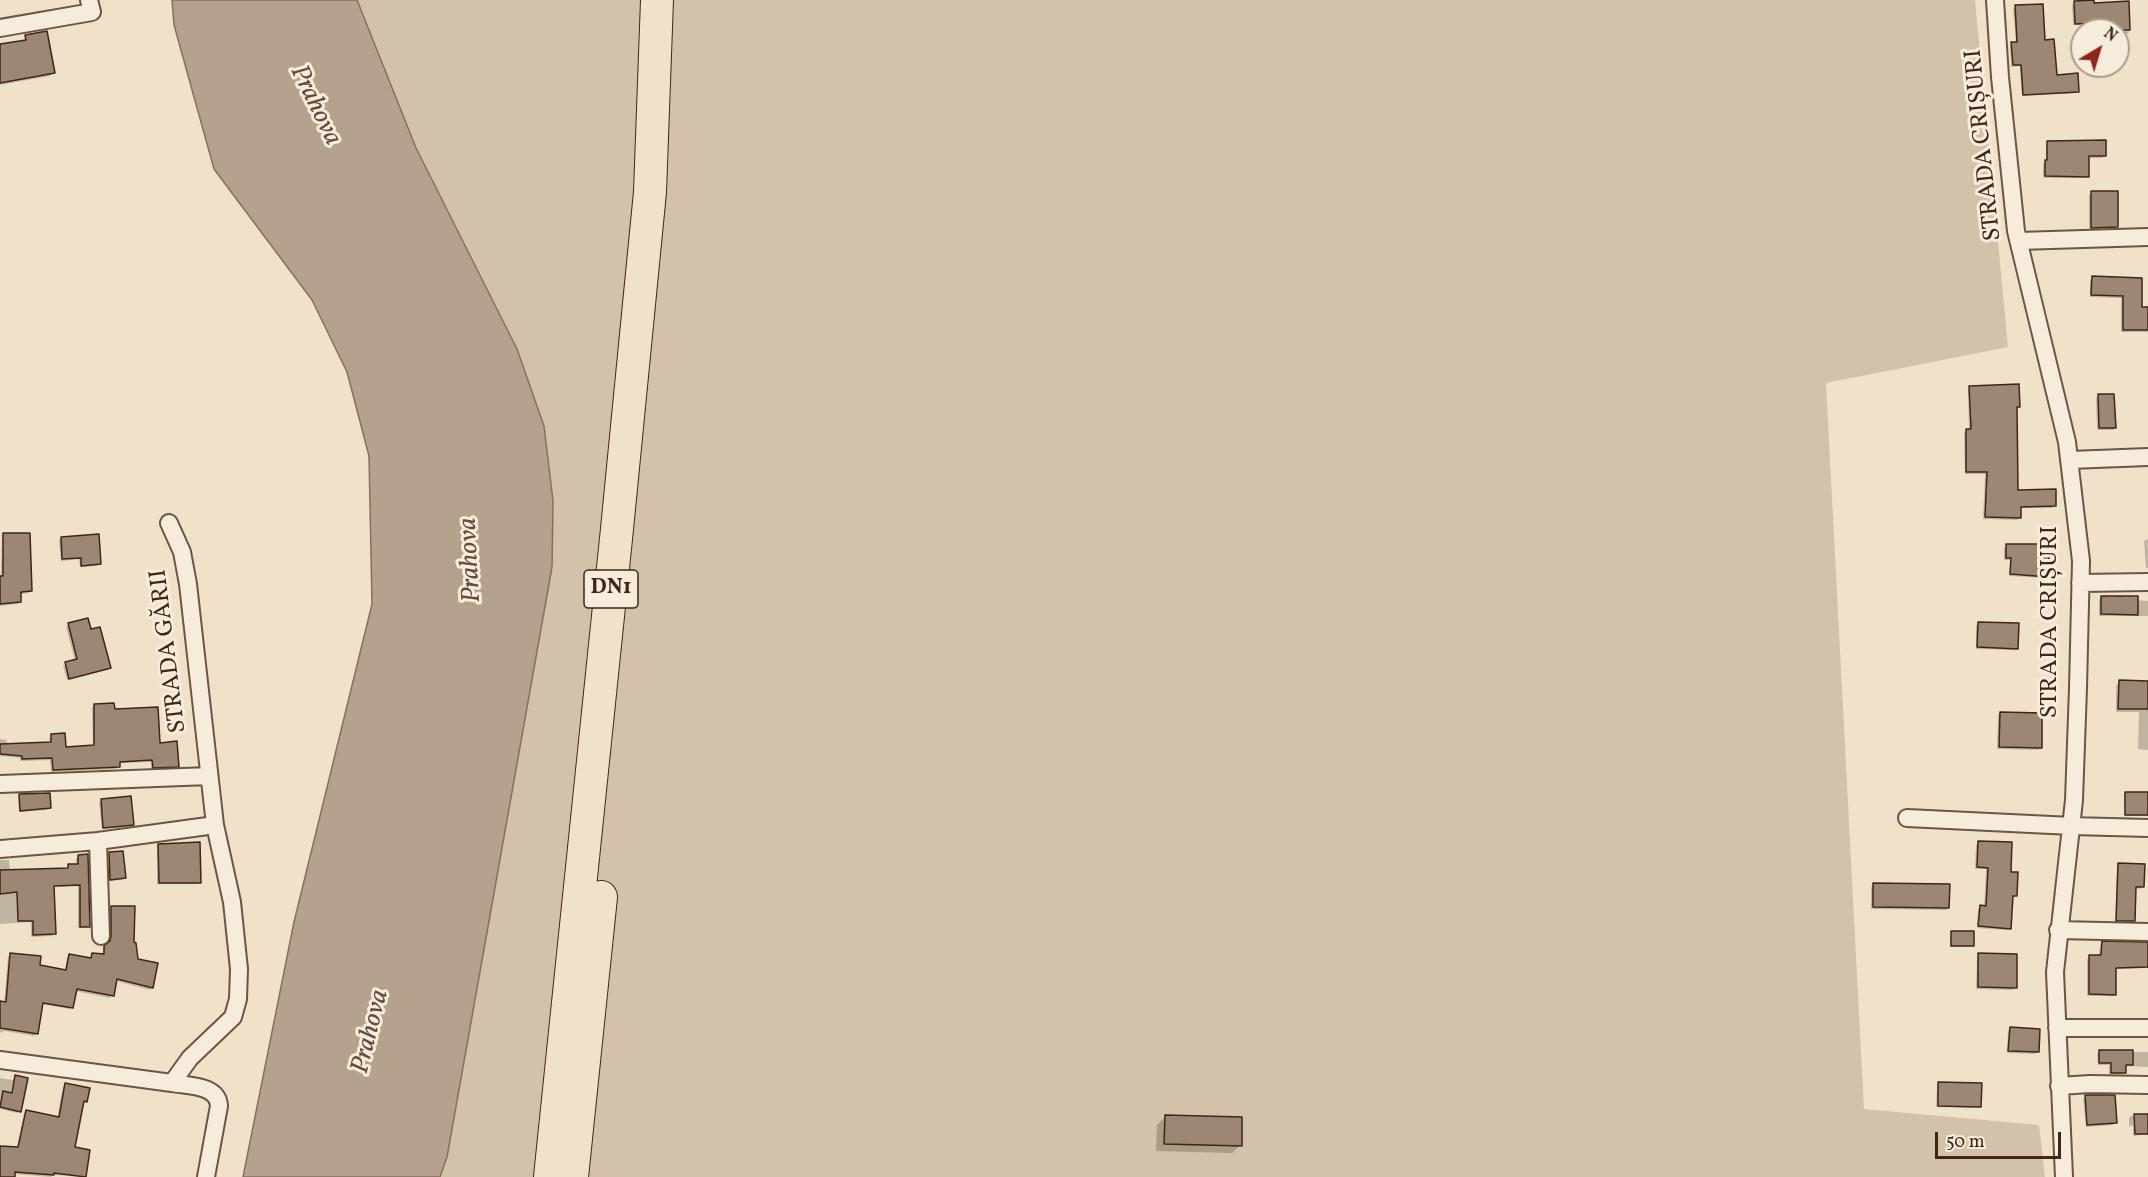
<!DOCTYPE html>
<meta charset="utf-8">
<style>
body{margin:0}
#map{position:relative;width:2148px;height:1177px;overflow:hidden;background:#f0e2c8;font-family:Vollkorn,serif}
canvas{display:block}
.north{position:absolute;left:2070px;top:18px;width:60px;height:60px;box-sizing:border-box;background:#f5ecdb;border:2px solid #ad9c8d;border-radius:50%;rotate:38deg;font-size:16px;font-weight:700;line-height:24px;text-align:center;color:#422517}
.north::after{content:'';display:block;margin:auto;width:21px;height:27px;background:#8f2418;clip-path:polygon(50% 0,100% 100%,50% 72%,0 100%)}
.scale{position:absolute;left:1935px;top:1132px;width:126px;height:27px;box-sizing:border-box;border:3px solid #422517;border-top:0;padding-left:8px;font-size:18px;line-height:21px;white-space:nowrap;color:#422517;-webkit-text-stroke:4px #f5ecdb;paint-order:stroke}
</style>
<div id="map">
<canvas width="2148" height="1177"></canvas>
<div class="north">N</div>
<div class="scale">50 m</div>
</div>
<script>
const c = document.querySelector('canvas').getContext('2d');
c.lineJoin = 'round';
function fill(path, color) { c.fillStyle = color; c.fill(path, 'evenodd'); }
function trace(path, color, width, dash) { c.strokeStyle = color; c.lineWidth = width; c.lineCap = dash ? 'butt' : 'round'; c.setLineDash(dash || []); c.stroke(path); }
function drawText(font, color, halo, rows, align = 'center') {
  c.font = font + ' Vollkorn,serif'; c.lineWidth = 6; c.setLineDash([]); c.textBaseline = 'middle'; c.strokeStyle = halo; c.fillStyle = color; for (const [text, x, y, turn = 0] of rows) {
    c.save(); c.translate(x, y); c.rotate((+turn || 0) * Math.PI / 180); c.textAlign = isNaN(turn) ? turn : align; if (halo) c.strokeText(text, 0, 0); c.fillText(text, 0, 0); c.restore();
  }
}
fill(new Path2D(`
 M357 0H1975L2008 347 1826 383 1864 1109 2039 1125 2045 1177H440L447 1157 552 567 553 501Z`), '#d2c2aa');
const water = new Path2D(`
 M172 0H357L416 148 517 349 544 426 553 501 552 567 447 1157 440 1177H243L294 922 372 604 369 456 347 372 312 300 214 169 174 25Z`);
fill(water, '#b5a28c');
trace(water, '#87705d', 1.5);
fill(new Path2D(`
 M2074 2 2092 5 2128 3 2129 32 2127 34H2118V30H2098V24L2073 25 2072 5Z
 M2016 7 2043 42 2055 76 2077 91 2075 93 2022 96 2020 66 2011 67 2010 46 2016 43 2013 9Z
 M25 37 53 73 50 76 0 85V46L23 42Z
 M2048 143 2104 155 2102 158H2087V176L2085 178H2043V164L2046 161V145Z
 M2091 193 2117 227 2114 229 2089 230V195Z
 M2093 278 2141 279 2140 308H2148V332H2121V298L2090 297V280Z
 M1970 387 2019 406 2017 408 2016 491 2055 506 2052 508H2019V517L2017 520 1983 519 1985 474H1965L1964 432 1969 430 1968 390Z
 M2098 396 2115 428 2113 430H2097L2096 398Z
 M4 534 30 591 28 593 19 594 20 602 18 604 0 606 2 537Z
 M61 538 99 564 97 566 80 567 79 559 61 561 59 541Z
 M2148 539V568H2146L2144 541Z
 M2007 546 2048 576 2045 578 2009 576 2010 560H2004V548Z
 M2101 598 2148 601V616H2099V600Z
 M1979 623 2017 648 2014 650 1976 649V626Z
 M69 625 90 631 109 667 107 670 67 680 63 666 75 661 66 627Z
 M2120 682H2148V750L2138 749 2139 712H2116V686Z
 M94 705 113 711 158 744 178 766 176 768 151 769V762L118 763 116 769 51 772 50 760 20 761V758L0 756V739L7 740 6 745 50 744 49 738 52 736 64 748 93 747 92 708Z
 M2000 713 2040 748 2038 750 1997 749 1998 715Z
 M2126 793H2148V816H2124V795Z
 M20 795 49 808 47 810 19 812 18 797Z
 M101 801 132 824 130 827 102 829 99 803Z
 M1978 843 2010 873 2016 895 2012 898 2009 928 2007 930 1977 928 1978 909 1980 907H1984L1986 869H1975L1976 845Z
 M159 845 199 882 197 884H157V847Z
 M110 854 125 878 122 880 108 881 107 856Z
 M79 856 89 926 86 928H78V886L52 887 54 934 52 936 31 937V922L0 924V860H9L10 871 66 869 68 866 76 865V859Z
 M2119 865 2143 886 2140 889 2134 888V921L2132 923 2115 922 2117 867Z
 M1874 885 1948 908 1946 910 1871 909V887Z
 M111 907 133 943 137 960 152 987 150 990 116 981 110 998 75 991 72 1007 70 1009 41 1004 36 1034 34 1036 4 1031 0 1033V1002L4 1003 8 957 10 955 38 967 65 971 67 958 69 956 90 959 93 954 103 955V949L108 945 110 940 109 909Z
 M1952 933 1972 945 1970 947H1950V935Z
 M2102 943 2148 944V968L2115 969 2114 994 2112 996H2087V959L2090 956 2099 957 2100 945Z
 M1979 955 2015 987 2013 990 1976 989 1977 957Z
 M2010 1029 2037 1052 2035 1054 2007 1053 2008 1031Z
 M2100 1052H2148V1067L2125 1066V1072L2123 1074H2109V1065H2098L2097 1054Z
 M16 1077 20 1111 17 1113 0 1109V1078L13 1080Z
 M1939 1083 1980 1106 1977 1108 1936 1107 1937 1086Z
 M65 1085 85 1101 83 1104 73 1149 85 1177 53 1175 51 1177 14 1174V1177H0V1148L17 1149 24 1114 26 1112 57 1119 63 1087Z
 M2085 1097 2115 1122 2113 1125 2086 1127 2083 1099Z
 M2148 1115V1134L2133 1136V1126H2129V1118L2131 1116Z
 M1165 1117 1240 1145 1232 1153 1156 1151 1157 1125Z`), '#0003');
const building = new Path2D(`
 M2094 0V3L2129 1 2130 30H2100L2099 23 2075 24 2074 1Z
 M2043 4 2045 40 2054 39 2057 75 2078 73 2079 92 2023 95 2021 65H2013L2011 42H2017L2015 5Z
 M47 31 55 73 0 83V44L26 40 25 35Z
 M2106 140V156H2089V177L2045 176V160H2047V141Z
 M2091 191H2118V227L2091 228Z
 M2092 276 2142 278V307H2148V330H2123V296L2091 295Z
 M2019 384 2020 407H2017L2018 490 2056 489V506L2021 507V518L1985 517 1987 472H1966V429H1971L1969 386Z
 M2098 394H2114L2116 428H2099Z
 M3 533H30L32 591 21 592V602L0 604V576H3Z
 M99 534 101 564 81 566V558L62 559 61 537Z
 M2006 544H2049V577L2010 574 2011 558H2006Z
 M2101 596H2138V615L2101 614Z
 M88 618 91 629 100 627 111 668 69 679 65 662 77 659 68 623Z
 M1978 622 2019 623 2018 649 1977 647Z
 M2119 680 2148 681V709H2118Z
 M114 703 115 709 158 707 160 743 177 741 179 767 153 768 152 760 120 762V767L53 770 52 758 22 759V756L0 754V744L51 742V734L65 733 66 747 94 745V704Z
 M2000 712 2042 713V748L1999 747Z
 M2125 792H2148V815H2125Z
 M50 793 51 808 20 811 19 794Z
 M131 796 134 825 103 828 101 799Z
 M1978 841 2012 842 2011 872H2018L2017 896H2013L2011 929 1978 926 1980 905 1986 906 1988 868 1977 867Z
 M200 842 201 883H159L158 844Z
 M123 851 126 878 110 880 109 852Z
 M88 854 90 927H80V885L54 886 56 934 33 935V921H18L17 892 0 894V870L68 868V864H78V855Z
 M2118 863 2145 864 2144 887H2136L2135 921H2116Z
 M1873 883 1950 884 1949 908 1873 907Z
 M111 906H135L134 942 136 943 138 959 158 963 153 988 117 979 114 996 77 989 73 1008 43 1003 38 1034 0 1028V1001L6 1002 10 953 41 956 40 965 66 970 69 954 91 958 92 953 104 954V946L110 941 111 936Z
 M1951 931H1974V946H1951Z
 M2102 941 2148 942V967L2116 968V995L2089 994V955H2101Z
 M1978 953 2017 954V988L1978 987Z
 M2010 1027 2040 1029 2039 1052 2008 1051Z
 M2099 1050H2133V1065H2126V1073H2111V1063H2099Z
 M15 1075 28 1078 21 1112 0 1107 3 1091 12 1093Z
 M1938 1082 1982 1083 1981 1107 1938 1106Z
 M65 1083 90 1088 87 1102 84 1101 75 1147 90 1150 86 1177 54 1173V1175L15 1172V1177H0V1146L18 1147 26 1110 59 1117Z
 M2085 1095H2115L2117 1123 2087 1125Z
 M2134 1114H2148V1134H2135Z
 M1165 1115 1242 1117V1146L1164 1144Z`);
fill(building, '#9c8773');
trace(building, '#422517', 1.5);
const street = new Path2D(`
 M1995 0 2000 77 2016 231 2067 442 2081 561 2078 688 2074 800 2055 972 2064 1177
 M0 28 92 12 89 0
 M2019 241 2148 237
 M2070 460 2148 457
 M169 523 182 552 188 584 215 825 232 902 239 969 238 999 233 1017 190 1058 172 1083C189 1086 218 1085 219 1106L206 1177
 M2080 583 2148 582
 M0 784 209 776
 M1907 818 2072 826 2148 828
 M98 841 101 936
 M0 849 98 841 215 825
 M2058 930 2148 932
 M2057 1028H2148
 M0 1060 172 1083
 M2059 1086 2090 1084 2148 1085`);
const highway = new Path2D(`
 M550 1177 617 529 650 192 657 0
 M572 1177 601 897`);
trace(street, '#6e5443', 20);
trace(highway, '#422517', 34);
trace(street, '#f5ecdb', 16);
trace(highway, '#f0e2c8', 32);
for (const [x, y, w] of [
 [611,589,54]
]) { const box = new Path2D(); box.roundRect(x - w / 2, y - 19, w, 38, 4.5); c.fillStyle = '#f5ecdb'; c.fill(box); trace(box, '#422517', 1.5); }
drawText('bold 22px', '#422517', null, [
 ["DN1",611,589]
]);
drawText('24px', '#422517', '#f5ecdb', [
 ["STRADA CRIȘURI",1985,145,-96],
 ["STRADA CRIȘURI",2052,622,-90],
 ["STRADA GĂRII",170,651,-97]
]);
drawText('italic 26px', '#644a3a', '#f5ecdb', [
 ["Prahova",314,106,64],
 ["Prahova",472,560,-93],
 ["Prahova",372,1032,-76]
]);
</script>
